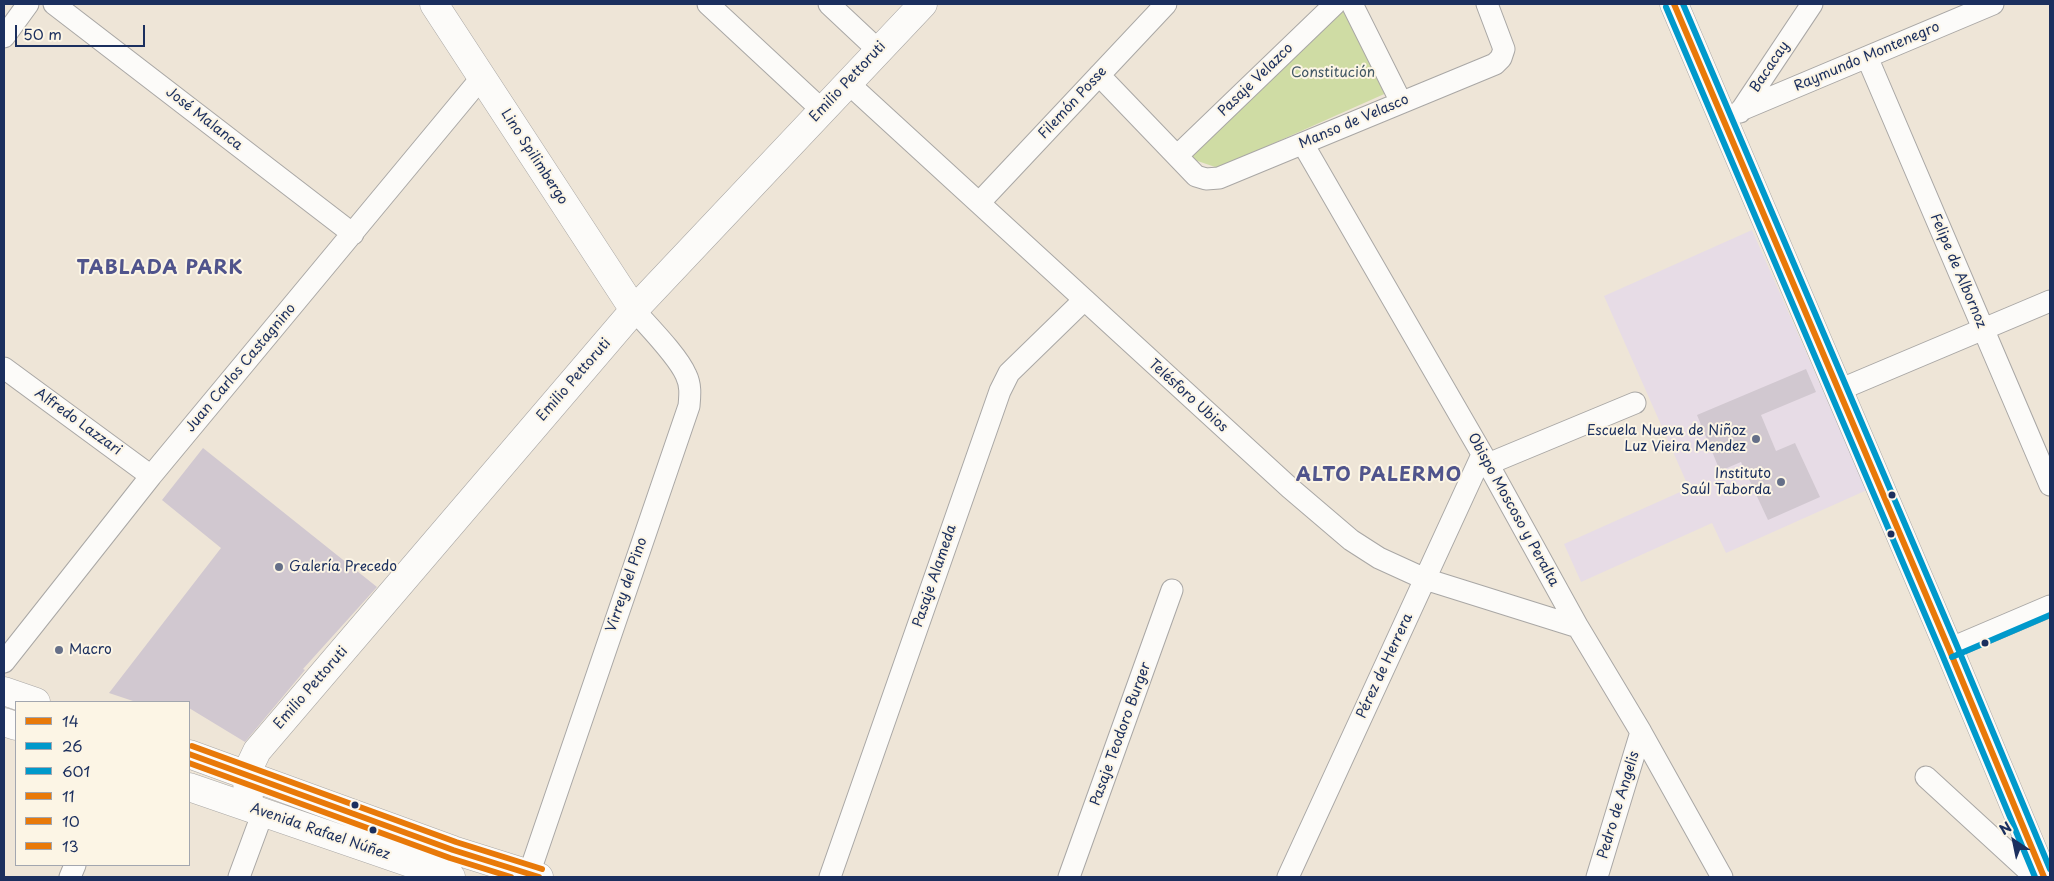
<!DOCTYPE html>
<meta charset="utf-8">
<style>
body{margin:0}
#map{position:relative;width:2054px;height:881px;overflow:hidden;background:#eee5d7;font-family:"Playpen Sans",sans-serif}
canvas{display:block}
.frame{position:absolute;inset:0;border:5px solid #1b2f5e;pointer-events:none}
.legend{position:absolute;left:15px;top:701px;width:175px;height:165px;box-sizing:border-box;background:#fcf5e5;border:1px solid #a2a6af;margin:0;padding:6px 9px;list-style:none;font-size:15px;color:#1b2f5e}
.legend li{display:flex;align-items:center;gap:10px;height:25px}
.legend b{width:25px;border:1px solid #a2a6af}
.north{position:absolute;left:1989px;top:816px;width:50px;height:50px;-webkit-text-stroke:4px #fcf5e5;paint-order:stroke;rotate:326deg;font-size:14px;font-weight:700;line-height:20px;text-align:center;color:#1b2f5e}
.north::after{content:'';display:block;margin:auto;width:18px;height:22px;background:#1b2f5e;clip-path:polygon(50% 0,100% 100%,50% 72%,0 100%)}
.scale{position:absolute;left:15px;top:25px;width:130px;height:22px;box-sizing:border-box;border:2px solid #1b2f5e;border-top:0;padding-left:6px;font-size:15px;line-height:18px;white-space:nowrap;color:#1b2f5e;-webkit-text-stroke:4px #fcf5e5;paint-order:stroke}
</style>
<div id="map">
<canvas width="2054" height="881"></canvas>
<div class="frame"></div>
<ul class="legend">
<li><b style="height:6px;background:#e87909"></b>14</li>
<li><b style="height:6px;background:#0099cb"></b>26</li>
<li><b style="height:6px;background:#0099cb"></b>601</li>
<li><b style="height:6px;background:#e87909"></b>11</li>
<li><b style="height:6px;background:#e87909"></b>10</li>
<li><b style="height:6px;background:#e87909"></b>13</li>
</ul>
<div class="north">N</div>
<div class="scale">50 m</div>
</div>
<script>
const c = document.querySelector('canvas').getContext('2d');
c.lineJoin = 'round';
function fill(path, color) { c.fillStyle = color; c.fill(path, 'evenodd'); }
function trace(path, color, width, dash) { c.strokeStyle = color; c.lineWidth = width; c.lineCap = dash ? 'butt' : 'round'; c.setLineDash(dash || []); c.stroke(path); }
function drawText(font, color, halo, rows, align = 'center') {
  c.font = font + ' "Playpen Sans",sans-serif'; c.lineWidth = 4; c.setLineDash([]); c.textBaseline = 'middle'; c.strokeStyle = halo; c.fillStyle = color; for (const [text, x, y, turn = 0] of rows) {
    c.save(); c.translate(x, y); c.rotate((+turn || 0) * Math.PI / 180); c.textAlign = isNaN(turn) ? turn : align; if (halo) c.strokeText(text, 0, 0); c.fillText(text, 0, 0); c.restore();
  }
}
fill(new Path2D(`
 M1752 230 1867 490 1726 553 1712 523 1581 582 1564 544 1689 488 1604 296Z`), '#e7dce6');
fill(new Path2D(`
 M1344 7 1391 91 1218 168 1183 156Z`), '#cfdca4');
fill(new Path2D(`
 M1806 369 1816 392 1761 415 1776 451 1795 443 1820 497 1768 520 1741 462 1720 471 1697 415Z
 M203 448 377 587 303 669 305 670 245 742 189 708V702H136L109 693 221 548 162 500Z`), '#d1c8d0');
const minor = new Path2D(`
 M54 4 353 234
 M708 4 822 110
 M829 4 878 50
 M1352 4 1401 102
 M4 37 28 4
 M1867 57 2050 485
 M1099 75 1196 176 1206 179 1219 178 1495 64 1501 58 1504 49 1487 4
 M848 83 1290 488 1351 540 1379 558 1425 579 1578 627
 M1741 110 1993 4
 M1740 112 1812 4
 M1303 144 1488 464 1578 627 1641 732 1722 877
 M1177 156 1335 4
 M979 203 1166 4
 M4 368 151 476
 M1839 390 2050 301
 M1488 464 1635 403
 M1949 649 2050 606
 M4 662 151 476 482 77
 M1926 777 2035 877
 M529 874 689 406C690 395 691 385 686 375 678 356 648 326 634 310
 M70 877 75 865
 M239 877 263 812
 M830 877 1000 391 1009 373 1083 301
 M1069 877 1172 590
 M1288 877 1482 455
 M1597 877 1641 732`);
const major = new Path2D(`
 M434 4 634 310
 M1674 4 1949 649 2044 877
 M4 691 36 702
 M4 722 16 726
 M189 754 453 850 539 877
 M189 787 451 877
 M250 808 246 774 257 751 634 310 923 4`);
trace(minor, '#a9a7a5', 23);
trace(major, '#a9a7a5', 29);
trace(minor, '#fcfbf9', 21);
trace(major, '#fcfbf9', 28);
trace(new Path2D(`
 M1674 4 1949 649 2044 877`), '#e87909', 6);
trace(new Path2D(`
 M1666 7 1941 652 2035 877
 M1952 657 2050 615`), '#0099cb', 6);
trace(new Path2D(`
 M1683 4 1957 646 2050 869`), '#0099cb', 6);
trace(new Path2D(`
 M189 754 453 850 539 877`), '#e87909', 6);
trace(new Path2D(`
 M189 763 450 858 511 877`), '#e87909', 6);
trace(new Path2D(`
 M192 746 456 842 542 869`), '#e87909', 6);
for (const [x, y, r, color] of [
 [1756,439,5,"#656f88"],
 [1781,482,5,"#656f88"],
 [1892,495,4.5,"#1b2f5e"],
 [1891,534,4.5,"#1b2f5e"],
 [279,567,5,"#656f88"],
 [1985,643,4.5,"#1b2f5e"],
 [59,650,5,"#656f88"],
 [355,805,4.5,"#1b2f5e"],
 [373,830,4.5,"#1b2f5e"]
]) { const dot = new Path2D(); dot.arc(x, y, r, 0, 2 * Math.PI); c.fillStyle = color; c.fill(dot); trace(dot, '#fcf5e5', 2); }
drawText('14px', '#1b2f5e', '#fcf5e5', [
 ["Raymundo Montenegro",1867,57,-23],
 ["Bacacay",1770,67,-56],
 ["Pasaje Velazco",1256,80,-44],
 ["Emilio Pettoruti",848,82,-47],
 ["Filemón Posse",1073,103,-47],
 ["José Malanca",204,119,38],
 ["Manso de Velasco",1354,122,-23],
 ["Lino Spilimbergo",534,157,57],
 ["Felipe de Albornoz",1958,271,67],
 ["Juan Carlos Castagnino",241,368,-50],
 ["Emilio Pettoruti",574,380,-49],
 ["Telésforo Ubios",1188,396,42],
 ["Alfredo Lazzari",78,422,36],
 ["Obispo Moscoso y Peralta",1513,510,61],
 ["Pasaje Alameda",935,576,-71],
 ["Virrey del Pino",627,585,-71],
 ["Pérez de Herrera",1385,666,-65],
 ["Emilio Pettoruti",311,688,-49],
 ["Pasaje Teodoro Burger",1121,734,-70],
 ["Pedro de Angelis",1619,805,-73],
 ["Avenida Rafael Núñez",320,832,19]
]);
drawText('14px', '#425865', '#fcf5e5', [
 ["Constitución",1333,73]
]);
drawText('14px', '#1b2f5e', '#fcf5e5', [
 ["Escuela Nueva de Niñoz",1746,431],
 ["Luz Vieira Mendez",1746,447],
 ["Instituto",1771,474],
 ["Saúl Taborda",1771,490],
 ["Galería Precedo",289,567,"left"],
 ["Macro",69,650,"left"]
], 'right');
c.letterSpacing = '1px';
drawText('bold 19px', '#50548c', '#fcf5e5', [
 ["TABLADA PARK",160,269],
 ["ALTO PALERMO",1379,476]
]);
c.letterSpacing = '0px';
</script>
